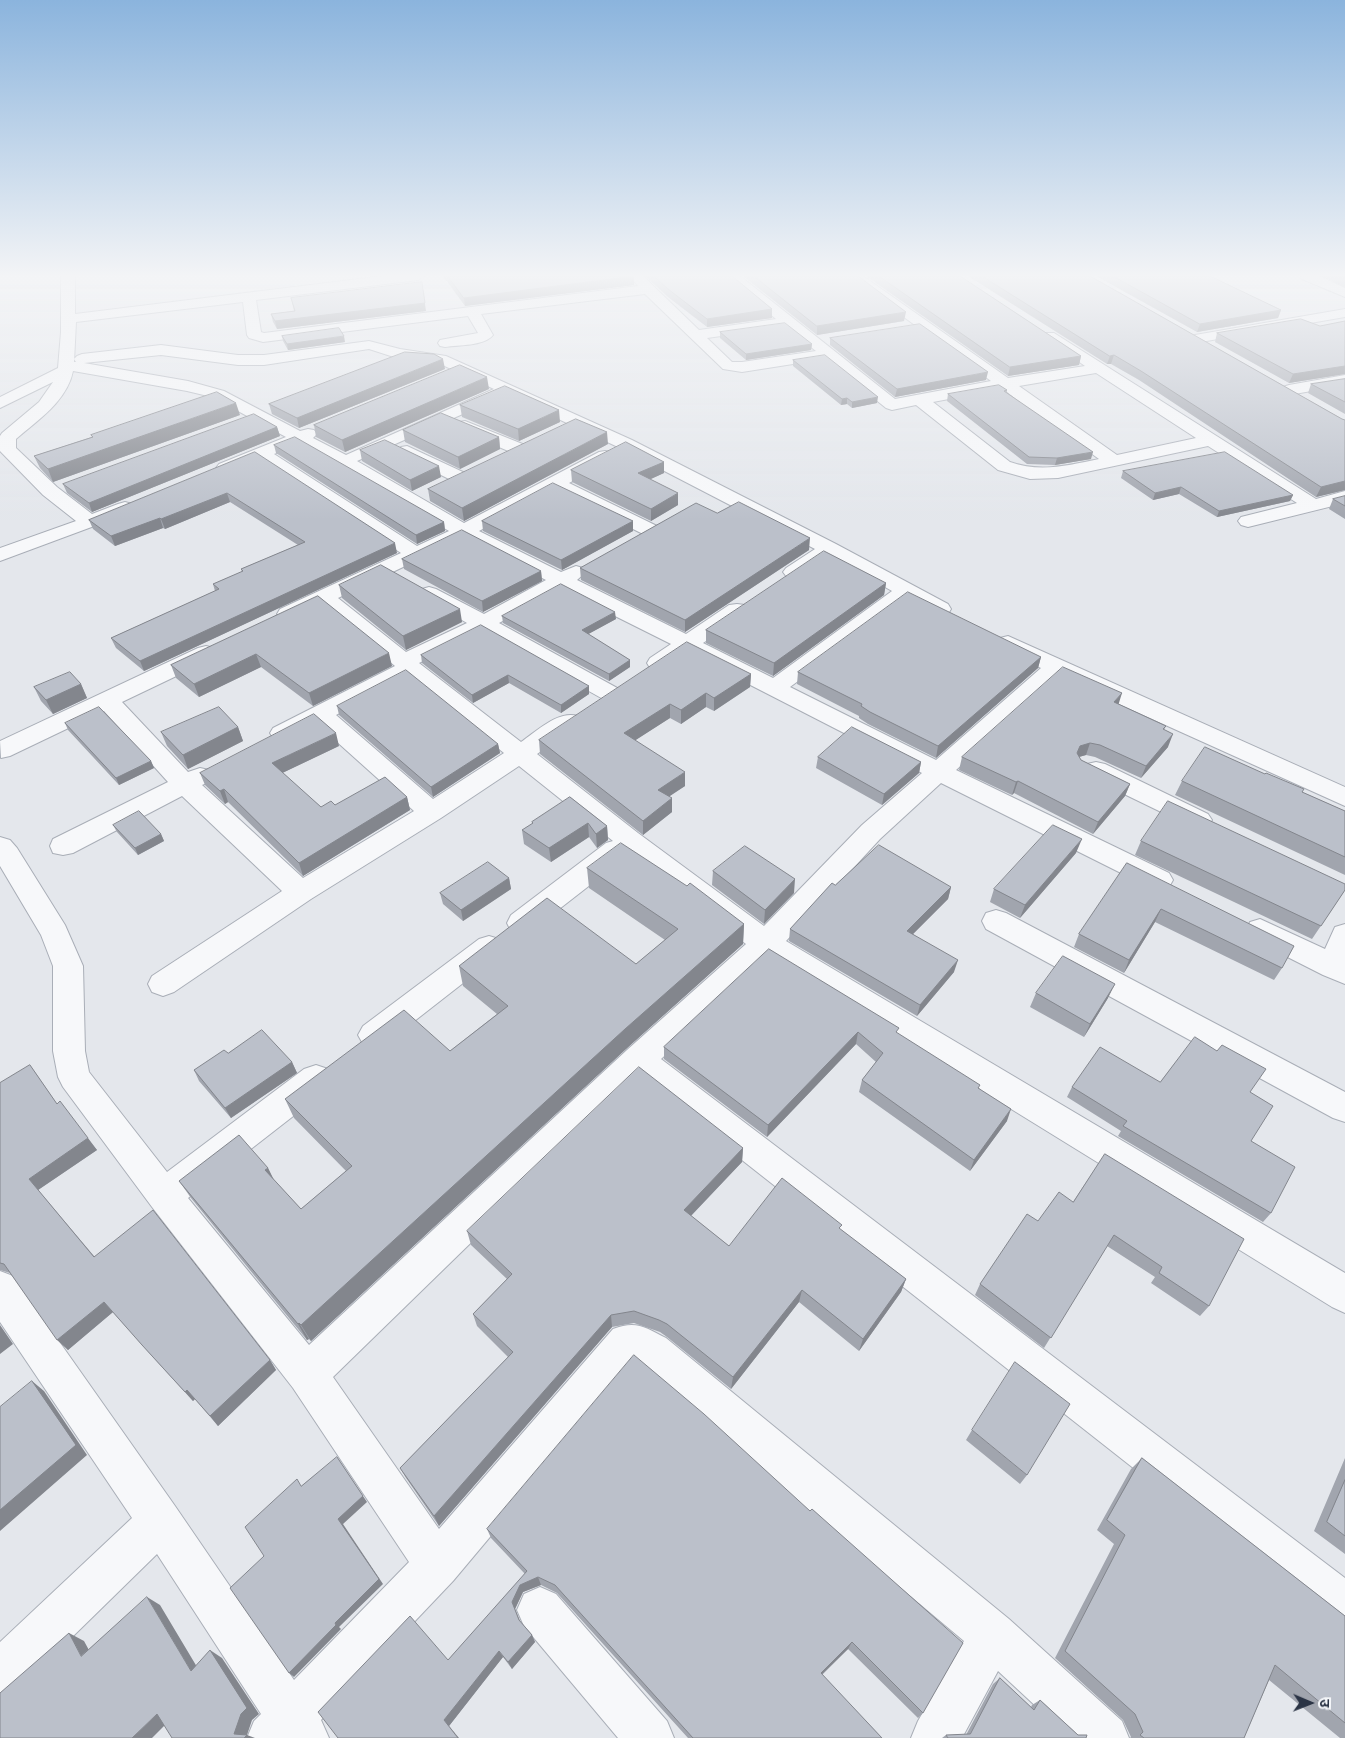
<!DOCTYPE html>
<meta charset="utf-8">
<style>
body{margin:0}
#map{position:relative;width:1345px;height:1738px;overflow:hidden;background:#e4e7ec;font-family:"Noto Sans","Noto Sans Devanagari",sans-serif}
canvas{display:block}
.north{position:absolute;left:1285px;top:1678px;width:50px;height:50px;-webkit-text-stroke:4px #f4f6f9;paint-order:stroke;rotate:91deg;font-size:14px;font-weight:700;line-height:20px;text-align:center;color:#2b3445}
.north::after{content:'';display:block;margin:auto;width:18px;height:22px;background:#2b3445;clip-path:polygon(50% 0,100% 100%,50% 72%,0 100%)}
</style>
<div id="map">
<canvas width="1345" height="1738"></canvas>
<div class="north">उ</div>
</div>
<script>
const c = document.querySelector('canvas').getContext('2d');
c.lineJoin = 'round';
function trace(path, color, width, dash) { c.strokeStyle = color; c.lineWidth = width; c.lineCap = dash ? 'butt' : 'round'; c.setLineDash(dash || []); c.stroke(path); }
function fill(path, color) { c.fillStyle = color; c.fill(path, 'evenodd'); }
const street = new Path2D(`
 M61 276H75V314L383 276H424L418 280 256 300 261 332 264 333 638 286 630 276H643L699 330 776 319 725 276H740L895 399 991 381 848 276H863L1008 378 1085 366 1042 336 1044 333H1054L1316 499 1345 491V503L1248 527 1241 525 1238 521 1241 517 1297 503 1208 446 1058 478 1030 479 998 470 916 405 892 410 886 408 825 359 742 372 723 369 645 294 481 314 493 335C485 346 458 345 445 347L440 346 438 343 440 340 478 333 468 316 263 342 249 338 247 335 243 302 76 322 74 362H76L74 359 77 356 82 354 161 345 238 355H264L369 341 400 349 446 356 632 440 836 544 948 604 951 609 948 614C933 617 920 607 908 600L790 687 936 760 1041 668 1000 648 997 643 1000 638 1008 636 1345 787V806L1059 677 956 770 1169 873 1173 880 1169 887 1159 890 1149 887 941 783 880 839 786 941 1345 1273V1313L1332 1307 768 959 661 1059 1345 1578V1629L1329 1622 639 1079 333 1377 439 1529 613 1329C636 1320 645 1327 666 1338L1009 1619 1122 1721 1129 1738H1070L998 1671 962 1738H911L918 1721 964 1641 635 1364 453 1581 321 1720 329 1738H247L254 1721 261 1714 157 1554 17 1691 0 1697V1642L132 1518 0 1322V1271L13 1276 175 1506 294 1680 409 1562 293 1388 152 1207 63 1087 58 1077 53 1051V966L41 935 0 866V837L10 840 17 848 65 925 83 966 85 1051 89 1072 167 1172 304 1069 316 1065 328 1069 332 1079 328 1089 188 1198 309 1345 627 1050 746 944 628 853 626 857 531 931 521 934 511 931 507 923 511 915 606 843 613 841 519 766 441 818 311 899 174 992 163 996 152 992 148 984 152 976 282 891 182 796 73 853 63 855 53 853 50 846 53 839 168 782 104 711 10 756 1 758 0 741 198 648 206 646 214 648 217 653 214 658 122 702 188 772 200 768 209 770 213 776 209 782 202 785 303 878 414 811 317 724C303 732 290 743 273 738L270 733 273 728 395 666 322 606 296 619 288 620 280 619 277 614 280 609 401 553 259 460 231 472 225 473 219 472 216 468 219 464 286 437 212 397 187 391 73 371C67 401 38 420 16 439V448L57 487 92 514 118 504 125 502 132 504 134 508 132 512 0 561V548L76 521 43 495 0 451V436L2 433 39 402 53 382 0 408V397L58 368 61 332ZM785 327 816 351 742 362H732L707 338ZM369 349 400 359 436 362 494 389 346 455 313 438 317 434 314 430 308 429 300 431 224 391 188 381 84 363 161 355 238 365H264ZM1096 373 1196 438 1117 455 1019 386ZM1002 389 1099 459C1070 465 1040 473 1010 462L933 402ZM503 393 620 448 815 549 786 568 783 572 786 576C802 580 817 565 830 556L892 591 773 678 703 643 745 615 748 610 745 605 737 604 729 605 686 634 577 580 586 572 583 568 576 566 561 572 479 531 555 490 645 535 652 537 659 535 662 531 659 527 569 483 611 460 614 456 611 452 605 451 599 452 464 523 357 461 501 397ZM299 444 449 531 417 546 274 454ZM464 538 546 580 484 614 436 589 429 587 422 589 419 593 422 597 467 623 406 652 338 598ZM561 589 671 644 650 658 647 663 650 668C665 672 675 661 688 653L922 773 862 825 764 926 638 833 537 754 578 726 582 721 578 716C558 710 537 731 521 742L419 663 483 632 603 699 611 701 619 699 623 694 619 689 499 623ZM408 677 504 753 433 799 336 715Z
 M1301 276H1319L1345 288V297L1302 279Z
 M1345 309V317L1195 343 1190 342 1188 339 1190 336 1195 335Z
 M1345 375V385L1289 395 1283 393 1281 390 1283 387 1289 385Z
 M465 421 525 445 528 449 525 453 519 454 513 453 459 430 457 426 459 422Z
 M407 446 465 473 468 477 465 481 459 482 453 481 401 455 398 451 401 447Z
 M1096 762 1105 764 1208 814 1212 820 1208 826 1199 829 1190 826 1087 776 1083 770 1087 764Z
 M996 910 1006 913 1345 1092V1122L1333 1118 986 929 982 921 986 913Z
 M1260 919 1325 949 1335 927 1345 924V984L1323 975 1250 938 1246 930 1250 922Z
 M489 936 499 939 504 947 499 955 385 1044 374 1048 363 1044 358 1035 363 1026 479 939Z
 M540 1587 556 1594 667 1721 674 1738H618L524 1626 517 1610 524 1594Z`);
trace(street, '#a9aeb7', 2);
fill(street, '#f7f8fa');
fill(new Path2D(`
 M443 276H634V285L465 306Z
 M645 276H732L772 309V318L707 327 668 297Z
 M743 276H858L904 321 817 335Z
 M866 276H960L1081 356 1079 365 1008 376Z
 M968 276H1090L1342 419 1345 420V490L1316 497 1139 380 1111 364H1107Z
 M1096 276H1210L1281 310 1278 318 1197 332Z
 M1321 276H1345V287Z
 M291 298 426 311 277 329 273 322 271 314 294 311Z
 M1345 321V374L1289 383 1215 342 1217 333 1320 326Z
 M720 332 812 344 811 350 746 360 720 338Z
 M282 336 345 342 288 350 283 341Z
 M830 338 986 380 895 397 830 345Z
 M793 360 877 403 852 408 847 404 841 405 793 366Z
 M445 369 299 428 272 414 269 404Z
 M1345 379V414L1308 393 1311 384Z
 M489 389 345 452 316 437 314 425Z
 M1007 390V392L1091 459 1055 465 1027 464 947 401 948 394Z
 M460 405 560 422 519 441 462 417Z
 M240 415 53 482 40 468 34 456 92 437 91 435Z
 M277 427 280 436 92 512 67 493 63 484Z
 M403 430 499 437 500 449 460 469 405 442Z
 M608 444 464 521 430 501 428 489Z
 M274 445 444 522 445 531 417 544 276 453Z
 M360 450 441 477 412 491 362 461Z
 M255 452 397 553 144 671 116 648 111 638 215 591 213 584 242 572 241 569 298 545 230 502 165 529 163 528 115 546 93 529 89 520Z
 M664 462V473L650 479 678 505 651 521 572 482 571 470Z
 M1123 471 1293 495 1290 501 1217 517 1179 494 1153 500 1121 478Z
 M1345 496V519L1329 509 1333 499Z
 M482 521 633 531 562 570 483 531Z
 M809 550 685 632 581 580 580 568Z
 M402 559 541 571 542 581 483 612 404 569Z
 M886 583 884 595 773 676 706 643V630Z
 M339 585 462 622 406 650 342 598Z
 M318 596 392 666 313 706 261 667 199 697 176 678 171 665Z
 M502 616 616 619 588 634 630 660V667L609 681 503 623Z
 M421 655 589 686V694L561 713 509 683 473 703 422 663Z
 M1041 657 1038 668 936 758 868 724 859 718V716L797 684 798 672Z
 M751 674 750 687 714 711 706 707 681 724 670 718 635 740 685 786 669 796 672 812 643 835 540 754 539 740Z
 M81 684 87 698 53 714 41 701 34 687Z
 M1118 704 1166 726 1164 730 1168 747 1141 778 1095 757 1086 755 1079 757 1081 760 1130 784 1125 796 1093 834 1014 793 1012 795 959 770 962 757Z
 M337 706 498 744 500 753 433 797 339 715Z
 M65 723 151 761 154 768 119 785 68 730Z
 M238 727 243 741 188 769 167 746 161 732Z
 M339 746 282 773 321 807 335 805 407 797 410 810 303 876 228 802 225 804 205 785 200 773Z
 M818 757 921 762 919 773 882 805 816 768Z
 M1182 781 1302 792 1345 811V875L1175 795Z
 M570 797 607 826 608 840 597 848 589 837 551 862 524 844 522 830 532 824V822Z
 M113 825 161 834 164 841 138 855 117 832Z
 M1141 841 1345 890 1312 939 1135 855Z
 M1076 853 1020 918 990 902 994 889Z
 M1127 863 1282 968 1274 980 1155 922 1124 973 1074 947 1079 934Z
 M587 868 744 924 743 944 626 1049 311 1341 309 1339 307 1340 191 1198 179 1181 268 1168 273 1179 301 1209 346 1171 294 1118 285 1099 450 1051 497 1014 463 986 459 966 636 964 665 940 589 888Z
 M713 871 794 893 764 924 712 885Z
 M509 878 511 889 463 921 443 904 440 893Z
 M835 885 951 887 948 899 913 934 954 972 917 1016 789 941 790 929Z
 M769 949 979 1088 1007 1121 970 1171 859 1092 862 1080 876 1062 856 1044 767 1137 664 1059V1047Z
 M1036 993 1108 998 1084 1037 1030 1007Z
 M228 1053 292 1062 297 1073 231 1118 199 1081 194 1070Z
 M30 1065 57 1104 97 1150 38 1190 94 1256 270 1360 276 1370 218 1426 195 1399 193 1401 151 1355 113 1312 68 1350 10 1273 0 1270V1083Z
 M1160 1082 1250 1092 1251 1141 1271 1213 1263 1222 1118 1136 1121 1131 1067 1097 1072 1087Z
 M743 1148 742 1162 691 1216 729 1246 841 1230 906 1279 901 1292 859 1351 799 1302 731 1389 667 1337 660 1332 634 1323 612 1327 439 1526 406 1478 400 1468 508 1357 477 1326 473 1314 507 1279 471 1245 467 1231Z
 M1105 1154 1209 1306 1200 1316 1151 1283 1155 1277 1107 1246 1044 1348 975 1295 980 1284 1038 1221 1073 1202Z
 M634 1355 923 1713 918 1718 848 1649 822 1675 882 1738H688L557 1593 541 1585 523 1592 515 1609 520 1621 532 1635 535 1642 512 1669 503 1657 449 1726 338 1738 448 1660 525 1574 491 1538 487 1529Z
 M972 1430 1027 1475 1020 1484 966 1440Z
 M1142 1458 1345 1616V1738H1340L1269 1680 1244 1738H1130L1131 1737 1123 1720 1055 1658 1114 1544 1097 1530 1131 1469Z
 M1345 1458V1554L1314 1531Z
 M1000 1678 1031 1707 1032 1705 1040 1700 1078 1735 1086 1738H942L946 1735H966L993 1684Z`), '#a1a5ae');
fill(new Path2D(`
 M634 276V285L465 306 464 298Z
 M422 282 426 311 277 329 275 321Z
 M772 309V318L707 327V319Z
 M1281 310 1278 318 1197 332 1200 324Z
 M906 312 904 321 817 335V326Z
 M344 336 345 342 331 344 288 350 287 344Z
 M812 344 811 350 746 360V354Z
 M1114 355 1111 364H1107L1110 356Z
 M1081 356 1079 365 1008 376 1010 367Z
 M443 359 445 369 299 428 297 418Z
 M1345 366V374L1289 383 1293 374Z
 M988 372 986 380 895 397 897 389Z
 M487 377 489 389 345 452 342 440Z
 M878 397 877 403 852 408V402Z
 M847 398V404L841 405 842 399Z
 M236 403 240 415 53 482 48 469Z
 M559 410 560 422 519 441 518 429Z
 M277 427 280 436 92 512 89 503Z
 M607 432 608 444 464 521 462 508Z
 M499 437 500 449 460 469 458 457Z
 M1093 452 1091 459 1055 465 1057 458Z
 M664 462V473L638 485V473Z
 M439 466 441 477 412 491 410 480Z
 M1345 481V490L1316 497 1321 487Z
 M1181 487 1179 494 1153 500 1155 493Z
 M227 493 230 502 165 529 161 519Z
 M678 493V505L651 521V509Z
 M1293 495 1290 501 1217 517 1219 511Z
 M160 518 163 528 115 546 111 536Z
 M633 521V531L562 570 561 560Z
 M444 522 445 531 417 544 416 535Z
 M810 538 809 550 685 632V620Z
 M395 543 397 553 144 671 140 661Z
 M541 571 542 581 483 612 482 601Z
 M886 583 884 595 773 676 774 663Z
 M460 609 462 622 406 650 403 636Z
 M615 612 616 619 583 637 582 630Z
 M389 653 392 666 313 706 309 693Z
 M256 654 261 667 199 697 194 684Z
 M1041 657 1038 668 936 758 938 746Z
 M630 660V667L609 681V674Z
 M751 674 750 687 714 711V698Z
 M508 675 509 683 473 703 472 695Z
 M81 684 87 698 53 714 46 700Z
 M589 686V694L561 713V705Z
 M706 693V707L681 724V710Z
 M1122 693 1118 706 1114 702Z
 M670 704V718L625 747 624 733Z
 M238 727 243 741 188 769 183 755Z
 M336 733 339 746 276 776 272 763Z
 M1173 734 1168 747 1141 778 1146 766Z
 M1090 743 1086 755 1075 758 1080 746Z
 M498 744 500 753 433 797 431 787Z
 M151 761 154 768 119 785 116 778Z
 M921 762 919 773 882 805 884 794Z
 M685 772V786L658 804V790Z
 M1018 781 1014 793 1012 795 1016 782Z
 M1130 784 1125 796 1093 834 1098 822Z
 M224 789 228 802 225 804 220 791Z
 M407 797 410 810 303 876 299 863Z
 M672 798V812L643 835V821Z
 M588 823 589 837 551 862 549 848Z
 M607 826 608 840 597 848 596 834Z
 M161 834 164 841 138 855 135 848Z
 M1082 839 1076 853 1020 918 1025 905Z
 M509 878 511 889 463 921 461 910Z
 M795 879 794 893 764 924 765 910Z
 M951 887 948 899 904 943 907 931Z
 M1161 909 1155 922 1124 973 1129 960Z
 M744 924 743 944 626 1049 311 1341 301 1325 625 1029Z
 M958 960 954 972 917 1016 920 1005Z
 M1115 984 1108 998 1084 1037 1090 1024Z
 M858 1032 856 1044 767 1137 768 1125Z
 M292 1062 297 1073 231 1118 225 1108Z
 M1011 1109 1007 1121 970 1171 974 1160Z
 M88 1138 97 1150 38 1190 29 1179Z
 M743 1148 742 1162 684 1223V1210Z
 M268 1168 277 1186 265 1170Z
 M906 1279 901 1292 859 1351 863 1339Z
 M802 1290 799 1302 731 1389 733 1377Z
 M104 1302 113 1312 68 1350 57 1340Z
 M611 1315 612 1327 439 1526 434 1516Z
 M299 1323 309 1339 307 1340 298 1324Z
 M0 1325 13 1344 0 1354Z
 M270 1360 276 1370 218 1426 210 1416Z
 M32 1381 44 1391 87 1455 0 1531V1510Z
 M187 1390 195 1399 193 1401 185 1392Z
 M337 1457 367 1502 343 1524 383 1584 339 1627 341 1629 294 1677 289 1673 338 1519Z
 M538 1577 541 1585 523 1592 515 1609 522 1627 512 1602 520 1585Z
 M147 1597 160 1605 203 1677 191 1671Z
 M69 1633 84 1641 96 1663 81 1656Z
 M532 1635 535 1642 512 1669 508 1662Z
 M852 1642 848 1649 817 1679 821 1673Z
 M210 1650 222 1658 259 1714 252 1720 247 1735 255 1738H243L234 1734Z
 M499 1651 503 1657 449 1726 459 1738H458L444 1720Z
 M157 1714 170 1720 152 1738H132Z`), '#83868d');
const building = new Path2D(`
 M448 276H634L464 298Z
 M654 276H732L772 309 707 319 668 289Z
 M754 276H858L906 312 817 326Z
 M879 276H960L1081 356 1010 367Z
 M982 276H1090L1342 419 1345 420V481L1321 487 1141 371 1114 355 1110 356Z
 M1113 276H1210L1281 310 1200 324Z
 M422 282 425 303 275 321 271 314 295 311 291 298Z
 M1301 319 1320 326 1345 321V366L1293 374 1217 333Z
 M785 323 812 344 746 354 720 332Z
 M920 324 988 372 897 389 830 338Z
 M339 328 344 336 287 344 282 336Z
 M405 352 434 354 443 359 297 418 269 404Z
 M825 355 878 397 852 402 847 398 842 399 793 360Z
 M460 365 487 377 342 440 314 425Z
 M1345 379V402L1311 384Z
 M999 385 1007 390 1004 391 1093 452 1057 458 1029 457 948 394Z
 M505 386 559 410 518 429 460 405Z
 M217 392 236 403 48 469 34 456 93 437 91 435Z
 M441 413 499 437 458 457 403 430Z
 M254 414 277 427 89 503 63 484Z
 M576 419 607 432 462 508 428 489Z
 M295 437 444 522 416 535 274 445Z
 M385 440 439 466 410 480 360 450Z
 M626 442 664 462 638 473 678 493 651 509 571 470Z
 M255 452 395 543 140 661 111 638 219 589 213 584 243 571 241 569 305 542 227 493 161 519 160 518 111 536 89 520Z
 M1225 452 1293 495 1219 511 1181 487 1155 493 1123 471Z
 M553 483 633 521 561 560 482 521Z
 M1345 496V506L1333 499Z
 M739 502 810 538 685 620 580 568 696 503 717 513Z
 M462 530 541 571 482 601 402 559Z
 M824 551 886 583 774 663 706 630Z
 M381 565 460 609 403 636 339 585Z
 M561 584 615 612 582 630 630 660 609 674 502 616Z
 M908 592 1041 657 938 746 870 712 861 706 862 704 798 672Z
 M318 596 389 653 309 693 256 654 194 684 171 665Z
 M481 625 589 686 561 705 508 675 472 695 421 655Z
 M687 642 751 674 714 698 706 693 681 710 670 704 624 733 685 772 658 790 672 798 643 821 539 740Z
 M1063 667 1122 693 1114 702 1166 726 1163 729 1173 734 1146 766 1100 745 1090 743 1080 746 1077 753 1081 760 1130 784 1098 822 1018 781 1016 782 962 757Z
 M406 670 498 744 431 787 337 706Z
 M70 672 81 684 46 700 34 687Z
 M99 707 151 761 116 778 65 723Z
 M219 707 238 727 183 755 161 732Z
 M314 714 336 733 272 763 321 807 331 801 335 805 385 777 407 797 299 863 224 789 220 791 200 773Z
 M852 727 921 762 884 794 818 757Z
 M1205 747 1265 774 1266 773 1304 789 1302 792 1345 811V857L1182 781Z
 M570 797 607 826 596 834 588 823 549 848 522 830 533 823 532 822Z
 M1168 801 1345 884V890L1321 926 1141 841Z
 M139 811 161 834 135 848 113 825Z
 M1053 825 1082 839 1025 905 994 889Z
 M621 843 687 886 690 883 744 924 625 1029 301 1325 299 1323 298 1324 179 1181 239 1135 268 1168 265 1170 301 1209 352 1166 285 1099 404 1010 450 1051 508 1006 459 966 547 898 636 964 678 929 587 868Z
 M879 845 951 887 907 931 958 960 920 1005 790 929 832 883 835 885Z
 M745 846 795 879 765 910 713 871Z
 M488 862 509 878 461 910 440 893Z
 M1127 863 1294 946 1282 968 1161 909 1129 960 1079 934Z
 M769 949 899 1028 896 1032 980 1085 978 1088 1011 1109 974 1160 862 1080 883 1053 858 1032 768 1125 664 1047Z
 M1063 956 1115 984 1090 1024 1036 993Z
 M262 1030 292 1062 225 1108 194 1070 224 1050 228 1053Z
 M1195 1037 1217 1051 1222 1045 1266 1069 1250 1092 1273 1106 1251 1141 1295 1167 1271 1213 1123 1126 1127 1121 1072 1087 1100 1047 1160 1082Z
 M30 1065 57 1104 60 1101 88 1138 29 1179 94 1257 153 1210 270 1360 210 1416 187 1390 185 1392 142 1345 104 1302 57 1340 4 1264 0 1263V1083Z
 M639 1067 743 1148 684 1210 729 1246 782 1178 842 1225 839 1228 906 1279 863 1339 802 1290 733 1377 667 1324 659 1320 634 1311 611 1315 434 1516 400 1468 513 1352 473 1314 512 1274 467 1231Z
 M1105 1154 1244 1239 1209 1306 1159 1273 1162 1267 1114 1235 1051 1338 980 1284 1027 1214 1038 1221 1059 1192 1073 1202Z
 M634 1355 704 1414 810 1511 812 1509 963 1643 923 1713 852 1642 821 1673 882 1738H693L555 1585 538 1577 520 1585 512 1602 519 1620 532 1635 508 1662 499 1651 444 1720 458 1738H338L318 1712 410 1616 448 1660 527 1571 487 1529Z
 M1015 1362 1070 1404 1027 1475 972 1430Z
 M32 1381 76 1445 0 1510V1407Z
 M337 1457 363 1496 338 1519 379 1579 335 1623 336 1625 289 1673 230 1588 264 1556 245 1527 297 1479 301 1486Z
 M1142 1458 1345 1616V1723L1275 1665 1244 1738H1144L1140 1735 1143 1732 1135 1714 1065 1651 1125 1535 1107 1520Z
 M1345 1480V1536L1327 1522Z
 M147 1597 191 1671 210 1650 247 1708 241 1714 234 1734 247 1735 244 1738H172L157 1714 132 1738H0V1693L69 1633 81 1656Z
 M1000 1678 1034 1710 1040 1700 1078 1735H1087L1086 1738H948L946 1735 970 1734Z`);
fill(building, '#bbc0ca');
trace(building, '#83868d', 1);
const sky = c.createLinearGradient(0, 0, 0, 520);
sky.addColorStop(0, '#8bb4dd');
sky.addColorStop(0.53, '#f3f4f6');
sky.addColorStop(1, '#f3f4f600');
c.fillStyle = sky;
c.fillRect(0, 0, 1345, 520);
</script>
